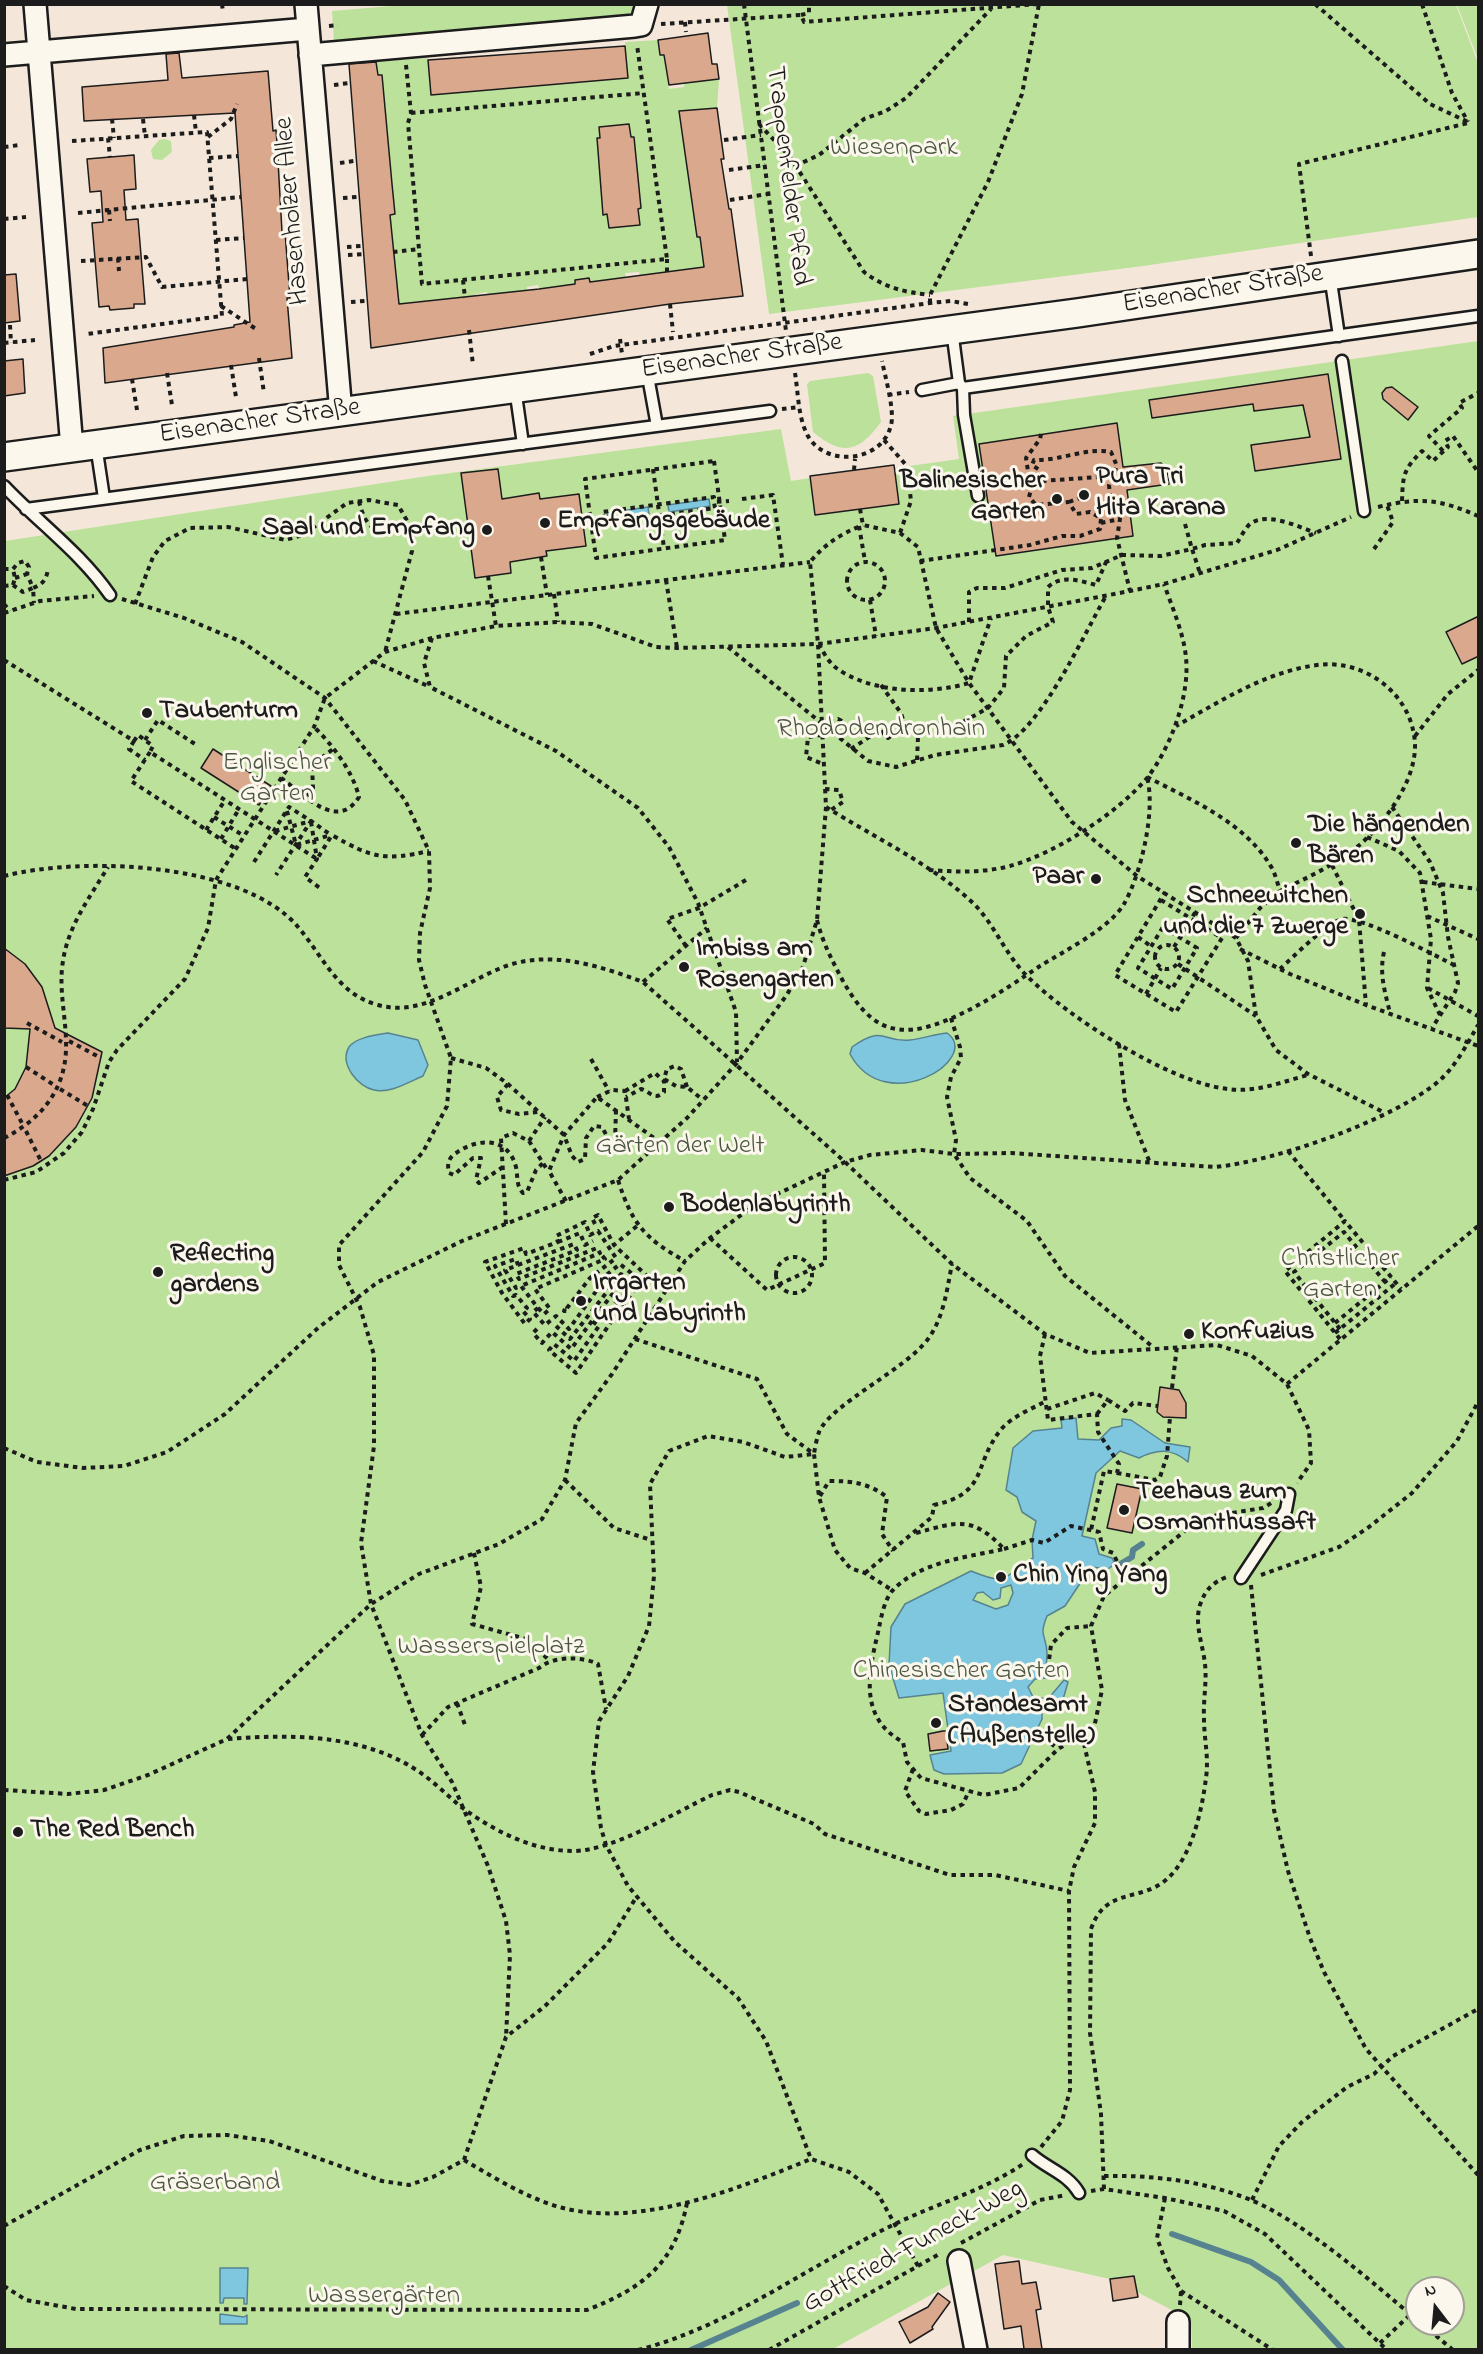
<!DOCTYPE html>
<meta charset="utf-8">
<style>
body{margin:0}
#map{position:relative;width:1483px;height:2354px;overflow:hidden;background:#f4e7d9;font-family:"Indie Flower",sans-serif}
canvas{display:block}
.frame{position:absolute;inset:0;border:6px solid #1c1c1c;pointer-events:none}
.north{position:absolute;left:1405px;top:2276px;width:60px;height:60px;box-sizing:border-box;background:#fbf7ec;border:2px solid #a29f99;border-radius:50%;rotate:344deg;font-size:16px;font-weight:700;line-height:24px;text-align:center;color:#1c1c1c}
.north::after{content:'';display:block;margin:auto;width:21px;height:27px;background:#1c1c1c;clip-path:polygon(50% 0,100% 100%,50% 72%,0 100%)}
</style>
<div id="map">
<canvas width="1483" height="2354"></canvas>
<div class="frame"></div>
<div class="north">N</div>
</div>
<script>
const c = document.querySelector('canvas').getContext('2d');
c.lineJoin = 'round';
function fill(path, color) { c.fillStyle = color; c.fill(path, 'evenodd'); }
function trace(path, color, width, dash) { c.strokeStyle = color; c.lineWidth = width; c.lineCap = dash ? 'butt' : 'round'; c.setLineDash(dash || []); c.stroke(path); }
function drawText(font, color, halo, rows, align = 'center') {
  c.font = font + ' "Indie Flower",sans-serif'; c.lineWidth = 6; c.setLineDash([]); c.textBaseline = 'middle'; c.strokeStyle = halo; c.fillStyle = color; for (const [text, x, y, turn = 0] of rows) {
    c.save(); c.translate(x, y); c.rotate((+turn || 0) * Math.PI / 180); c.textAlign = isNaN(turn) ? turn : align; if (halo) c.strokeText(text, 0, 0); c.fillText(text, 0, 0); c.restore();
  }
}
fill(new Path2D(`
 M415 4H637L635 13 624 18 334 41 332 11Z
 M727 5H1456L1478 63V217L1143 266 769 314Z
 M1457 5H1478V59Z
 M658 40 660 55H664L669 89 684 87V83L719 79 717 108 680 111 697 237H700L704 267 640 276 639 272 625 273 626 277 590 282 588 278 575 280V284L539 289 538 285 527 287V290L488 296 487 292 476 294V297L412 302 396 308 390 215 395 214 382 75H378L376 62 428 58 431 95 488 90 509 84V88L546 85V81L570 79 571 83 589 82V78L601 76 602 81 627 78 625 42Z
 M165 139 171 141 172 152 162 160 153 159 151 150 159 140Z
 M1478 341V2349H1192L1191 2320 1137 2292 1134 2276 1110 2279 1003 2255 833 2349 5 2350V541L428 476 781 429 791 481 894 465 895 468 959 459 953 416ZM1417 2288H1453V2324H1417Z
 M868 373 873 376 881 422C859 452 843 457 813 432L807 384 810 381Z`), '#bbe19b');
const water = new Path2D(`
 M709 499 710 506 669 512 668 505Z
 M648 507 649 514 608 520 607 513Z
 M388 1033 418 1040 428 1065 423 1076C409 1082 389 1094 374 1090 358 1087 339 1064 349 1047 356 1037 377 1035 388 1033Z
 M947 1033C983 1059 885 1119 850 1054L852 1047C885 1024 882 1043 910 1040 922 1039 934 1034 947 1033Z
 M1076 1418 1078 1439 1099 1440 1111 1428 1122 1426V1419L1131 1420 1165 1443 1190 1447 1188 1462C1172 1448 1157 1449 1139 1458L1120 1451 1096 1473 1082 1536 1095 1539 1099 1554 1112 1558 1115 1564 1108 1569 1091 1567 1065 1606 1047 1616C1038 1638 1047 1635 1047 1654 1047 1662 1045 1669 1046 1678L1035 1679 1028 1687 1033 1697 1048 1699 1064 1680 1068 1682 1062 1703 1054 1710 1046 1704 1042 1705V1719L1021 1764 1002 1773 944 1774 934 1770 930 1755 951 1751 943 1693 899 1698 889 1665 891 1627 905 1604 971 1571C1010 1587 1001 1577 1033 1558L1032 1540 1036 1521 1022 1512 1017 1497 1006 1490 1013 1448 1033 1431 1062 1428 1061 1420ZM1011 1585 1013 1593 1008 1605 996 1609 973 1600 977 1593 983 1592 993 1600 1000 1598 1001 1588Z
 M220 2268H248L247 2304H244V2298H224L223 2303H220Z
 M220 2314 244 2317 247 2315V2324H220Z`);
fill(water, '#7ec7de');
trace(water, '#578390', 1.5);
trace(new Path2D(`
 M1115 1564 1117 1566 1132 1557 1133 1550 1142 1544
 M1172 2234 1251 2262 1279 2280 1343 2350
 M691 2350 797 2303`), '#578390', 6);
const building = new Path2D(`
 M708 33 712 64H717L719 79 669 85 664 55H660L658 40Z
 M625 46 628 78 431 95 428 60Z
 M179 53 182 78 268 71 273 131 276 130 277 143 282 232H285L290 298H287L292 358 105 383 103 348 234 327V325L250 322 235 113 84 121 82 87 168 80 166 54Z
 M376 62 378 75H382L392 184 395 214 390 215 399 304 539 289 575 284V280L589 278 590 282 704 267 700 237H697L679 111 717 108 724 159H721L729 209H731L743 296 670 304 371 348 349 64Z
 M629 124 631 137H634L641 208 638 209 640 225 609 228 607 214 603 215 597 138H600L599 127Z
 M134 155 136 189 124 190 126 220 138 219 145 304H134V308L110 310 109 306 99 307 92 223 103 222 101 191 90 192 87 159Z
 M16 274 20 321 4 323V275Z
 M23 359 25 393 4 396V361Z
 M1328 374 1341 459 1255 471 1251 445 1310 437 1303 405 1254 411 1253 404 1152 418 1149 400Z
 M1392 387 1418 407 1408 420 1383 399 1382 393 1386 388Z
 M1117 423 1123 467 1161 463 1167 469 1169 484 1127 490 1133 536 996 556 979 444Z
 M894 465 899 504 815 515 810 476Z
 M498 469 502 499 539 493 540 499 579 494 586 546 546 551 547 556 510 562 511 573 475 578 461 473Z
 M1479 616V656L1462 664 1446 632Z
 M213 749 271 786 259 805 201 768Z
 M4 948 25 964 42 987 55 1028 102 1052 92 1098 76 1127 49 1156 33 1166 4 1176V1098L15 1089 26 1067 30 1029 4 1028Z
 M1160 1387 1179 1390 1186 1403V1418L1163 1417 1157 1412Z
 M1117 1484 1142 1489 1132 1533 1107 1528Z
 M943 1731H946L948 1749 930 1751 928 1734Z
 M1019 2261 1022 2284 1036 2282 1041 2309 1036 2310 1042 2349H1024L1021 2326 1004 2329 995 2264Z
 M1134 2276 1138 2297 1113 2301 1110 2279Z
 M938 2293 950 2302 932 2327 933 2329 910 2343 899 2322 928 2307Z`);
fill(building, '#daa88d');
trace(building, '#1c1c1c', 1.5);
const service = new Path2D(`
 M1330 275 1339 336
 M952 330 959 383 963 388 1478 316
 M1342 361 1364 511
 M647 371 657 426
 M515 388 523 444
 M963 388 964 415 978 496
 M922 390 959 383
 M96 445 104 498
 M4 486C39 523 81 553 110 595
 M26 509 770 411
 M1241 1578 1286 1510 1289 1494
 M1032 2155C1048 2169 1068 2174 1079 2193`);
const minor = new Path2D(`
 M35 4 72 448
 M306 4 341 413
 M4 55 308 29
 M310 55 635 26 641 25 647 4
 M959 2261 976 2350
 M1178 2350V2322`);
const tertiary = new Path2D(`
 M4 457 1077 313 1478 254`);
trace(service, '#1c1c1c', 15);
trace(minor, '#1c1c1c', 26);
trace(tertiary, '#1c1c1c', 32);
trace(new Path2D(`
 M222 4 223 12
 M744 4 786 331
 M1315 4 1430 104 1468 122
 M1422 4 1452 93 1468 122
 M801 15 809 13V4
 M685 22 686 32
 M661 24 801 15 804 22 1038 4
 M329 26 338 25
 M406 65 411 113 408 123 422 284 667 259 637 45
 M334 85 349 83
 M411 113 644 93
 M194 115 196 132
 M112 119 114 138
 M143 119 145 136
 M759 124 790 157 864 272C885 288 904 292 930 295
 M208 137 231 119 237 104
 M108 138 110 157
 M724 140 761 135
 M72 141 207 132 222 316 87 334
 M4 147 20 145
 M209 158 238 156
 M340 163 354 161
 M795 166 819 155 864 119 886 111 906 98 991 9
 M729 170 765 165
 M343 198 357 197
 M730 200 768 194
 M109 210 110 221
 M78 213 241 197
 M4 219 26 217
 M216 240 244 238
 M347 247 361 246
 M393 252 419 249
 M348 255 364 254
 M1311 256 1299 164 1468 123
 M118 258 119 271
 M81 261 146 257 162 287 247 279
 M667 272V259
 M463 280 465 298
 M351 302 365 301
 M930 303V295L988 182 1022 94 1039 4
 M670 304 673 332
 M221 306 256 329
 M10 325 11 343
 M469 330 473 365
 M620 339 622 354
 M4 343 35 340
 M590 354 614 346 930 303 951 301 968 304
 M259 358 264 393
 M231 365 236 397
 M167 373 172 405
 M795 373C798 391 798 415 806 432 821 468 882 464 891 425 895 411 885 376 882 361
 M132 379 137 410
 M888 395 909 392
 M782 409 800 407
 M884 440 907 466 911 501 900 533
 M1443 451 1429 436 1462 408 1459 403 1478 393
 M714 461 725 540 596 558 585 479Z
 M653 469 664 548
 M854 470 855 459
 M1042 481 1113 476
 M1035 485 1029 478 1026 458 1040 439 1041 434
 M742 499 773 495 783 565
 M359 501C366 532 381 538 410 526
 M1402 501C1403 475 1403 470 1422 451L1433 461 1448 447 1445 441 1453 436 1478 472
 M1069 502 1082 497
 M1378 507C1419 497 1440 499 1478 516
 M860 509 863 525 900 533 918 547 936 628 969 683 1072 822 1137 876 1236 938 1248 961 1256 1016 1276 1050 1308 1074 1385 1113
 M585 519H604V523L715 508 714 502 729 501
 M604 519 602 512 714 497V502
 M1101 523 1120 519
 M1185 524 1192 549 1205 545 1237 543C1241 537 1245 528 1250 524 1267 511 1299 527 1316 533
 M859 526 865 561
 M1374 549 1393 522 1387 505
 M541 557 547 595
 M920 561 1030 545 1062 536H1080L1100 529 1101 518 1090 512 1076 514 1069 502 1036 505 1029 497 1032 486 1042 481 1041 471 1032 465 1034 460C1061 461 1086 447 1111 452L1117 466 1109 485 1110 495 1118 505 1120 519 1117 538 1130 591
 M847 581a19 19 0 1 1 38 0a19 19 0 1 1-38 0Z
 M4 569H13L18 563 25 561 29 567 27 574 33 588C43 584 47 579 48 568
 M488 576 496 626
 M15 578 27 574
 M666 580 677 648
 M13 585 15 578 13 569
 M4 586 13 585 23 592 33 588 34 603
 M554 594 558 622
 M122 599 184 618 242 642 325 698 405 800 429 851 430 888 420 933 419 960 425 985 451 1058 447 1106 423 1152 339 1245V1265L360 1307 374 1355V1446L361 1543 371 1604 422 1735 452 1782 488 1866 506 1921 510 1955 506 2037
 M870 600 876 636
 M4 604 10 611
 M135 604 153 557 165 541 190 528 228 527 285 540 303 535 347 503 369 500 398 505 413 531 412 551 385 652
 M4 613 40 601 94 596
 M396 614 810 562
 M969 622V592L977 588H1005L1062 570 1092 568 1122 555 1161 556 1192 549 1200 573
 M432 638 424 663 430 687 556 751 638 808 669 847 698 903 736 1012 737 1062
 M819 644C823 652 828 661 835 667 869 693 929 695 969 683L991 618
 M728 647 868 761 896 767 935 755 1003 745C1041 729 1084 634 1106 596
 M4 660 134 741 138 735 153 746 150 752 317 859 332 835C372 858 384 861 429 851
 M373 661 430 687
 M881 685 901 713 905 726
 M821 725 838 719 846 723 840 740
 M822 735 808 737 806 757 823 764
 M1415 736 1448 694 1478 670
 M145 740 158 720 195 744
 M134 741 129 749 145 760
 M851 749 880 730 888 738 905 726 961 723 988 708 1004 688 1006 656 1026 636 1053 622 1048 607V587C1062 574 1080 581 1096 585L1106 562
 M150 752 131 781 236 849
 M917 760 918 737 925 725
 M1147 777C1190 799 1245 823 1270 865 1275 872 1277 882 1280 891 1316 873 1352 858 1378 826 1398 803 1420 767 1414 735 1407 690 1362 659 1317 665 1265 672 1221 701 1176 726
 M281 778C305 795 337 832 359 797 353 772 333 745 314 727
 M825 789 839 790 843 802 831 810
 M307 796 313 788 312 765 333 749
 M826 807C872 836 935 866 974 904 995 925 1006 956 1028 977 1068 1017 1170 1083 1228 1089 1255 1093 1282 1082 1308 1075
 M1392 807 1430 862 1443 893 1448 937 1458 983 1455 992 1432 1028
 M287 811 296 845 331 835
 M214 817 244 836
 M311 822 317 859 305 877 320 888
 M206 830 225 800
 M275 831 311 821 331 835
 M1367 837 1399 851 1420 873 1431 939 1427 988 1440 1015
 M221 839 239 809
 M254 862 289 807 311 821 276 875
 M1332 865 1359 920 1366 1005
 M929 870C956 872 983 873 1010 866 1054 854 1118 813 1147 778 1170 749 1190 696 1186 658 1184 634 1172 607 1164 584
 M4 876C82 856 243 862 298 927 323 956 337 994 378 1005 424 1018 465 981 506 966 552 950 600 966 643 982L845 1162 952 1264 1045 1334 1090 1353 1217 1345 1252 1356 1287 1384 1309 1430 1311 1463 1297 1483
 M1423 882 1478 889
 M1161 900 1222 938 1176 1012 1115 975 1165 892
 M1427 916 1478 939
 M817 920C823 944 833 962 844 983 856 1003 871 1025 896 1029 938 1037 1007 988 1040 966 1064 951 1109 929 1124 904 1141 874 1156 811 1147 777
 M1163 927 1197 948 1172 989 1138 968Z
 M1138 937 1152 947
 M1236 938 1260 908 1280 891
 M1155 957a12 12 0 1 1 24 0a12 12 0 1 1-24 0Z
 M686 946 667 919 699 908 746 880
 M1174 947 1196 911
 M1240 949 1290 974 1366 1005 1478 1046
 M1384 952C1379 974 1385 992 1390 1013
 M1178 964 1256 1016
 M1280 969C1292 958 1328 922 1342 919 1362 916 1432 954 1454 965
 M643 982 707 928
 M1428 988 1478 1016
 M1146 994 1161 968
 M951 1018 960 1047 961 1058 951 1077 947 1097 956 1140 954 1154 970 1178 1027 1221 1065 1276 1153 1347
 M27 1023 62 1042
 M69 1041 101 1058
 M1119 1044 1125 1100 1150 1163
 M451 1058 486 1068 508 1084 564 1135 572 1156 578 1162 585 1159 586 1138 594 1126 602 1127 610 1142 615 1141 616 1110
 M591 1059 609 1091
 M26 1067 54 1085
 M508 1084 497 1097 501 1110 519 1114 538 1112
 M687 1087 681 1069 675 1066 667 1069 664 1079 676 1086 687 1087 703 1100
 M60 1089 88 1106
 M625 1091 655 1073 664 1081V1092C654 1101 651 1092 641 1089L626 1097
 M7 1095 23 1125
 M597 1097 612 1090 625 1091 629 1119
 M26 1131 41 1161
 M4 1138C40 1120 65 1091 66 1049 67 1020 58 990 63 961 68 926 90 897 108 867
 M529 1141 545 1117
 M1288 1151 1345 1221
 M503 1167 479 1183 476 1180 481 1158H473L454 1175 449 1173C447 1165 448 1158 456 1153 477 1138 508 1136 516 1167 518 1177 516 1186 523 1193L527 1192 536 1170 543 1163
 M4 1180 36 1172 64 1153 82 1132 93 1109 109 1062 117 1050 185 979 208 928 216 880 314 727 325 698 385 652 432 638 496 626 558 622 592 624 656 647 677 648 818 644 936 628 1130 591 1164 584 1277 550 1351 517
 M618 1180C632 1224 645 1239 685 1261
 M566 1201 549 1171 564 1135 597 1097 661 1143
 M506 1224 501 1138 513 1133 529 1141 548 1171
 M595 1224 592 1218 598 1215 614 1245
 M710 1238 767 1290 825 1263 824 1173
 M558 1242 580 1233 585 1245 593 1241
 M776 1275a18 18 0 1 1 36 0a18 18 0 1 1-36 0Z
 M518 1265 574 1244 577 1250 516 1274 519 1279 597 1248 600 1253 521 1286
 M538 1308 544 1314 550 1309 535 1289 605 1259 600 1253
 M565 1309 564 1311H568L567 1308 590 1278 616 1258 598 1231 590 1235 585 1222 556 1236 558 1242 526 1254 524 1248 485 1262 502 1293 525 1324 530 1319 523 1311 527 1308 516 1295 513 1296 495 1266 516 1259 518 1265 505 1270 516 1288 521 1286 538 1308 533 1312 545 1325 556 1316 569 1329 602 1283 600 1280 620 1264 636 1277 623 1293 617 1288 592 1321 599 1326 574 1361 554 1344 549 1350 576 1373 611 1322 605 1317 616 1302 622 1306 646 1275 614 1245 637 1226
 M1335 1323 1391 1277
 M556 1326 570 1339 621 1274 625 1277 617 1288
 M537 1329 533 1333 542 1343 552 1332 571 1349 592 1321
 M1340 1329 1294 1272 1344 1232 1385 1282
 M1335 1333 1396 1283
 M1045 1334 1040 1356 1048 1420 1097 1414 1098 1432 1119 1464 1117 1473 1104 1471 1091 1530
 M635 1339 757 1379 787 1434 814 1454 819 1497 835 1550 850 1568 865 1573 892 1590
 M1340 1339 1285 1271 1345 1221 1401 1289
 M1287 1384 1478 1226
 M1172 1388 1177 1346
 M1047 1409 1095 1393 1108 1400
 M1097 1414 1108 1400 1125 1411 1133 1403 1158 1406
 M4 1448 37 1462 83 1468 124 1466 167 1452 225 1414 318 1328 378 1282 462 1241 618 1180 687 1118 737 1063 786 996 802 970 817 920 826 807 818 644 810 562C825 544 840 534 863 525
 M1117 1473 1155 1480 1160 1477 1167 1456 1170 1417
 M565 1480 614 1528 651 1540
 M820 1496 829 1481C853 1481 868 1483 887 1497L882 1534 893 1551
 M916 1533C957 1522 972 1515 1004 1549 968 1557 919 1562 893 1590 885 1598 881 1617 879 1628 869 1671 857 1717 903 1742L907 1762 921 1778 984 1795 1019 1788 1058 1749 1094 1728 1102 1690 1091 1626 1104 1596 1201 1518 1263 1508 1273 1502
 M1004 1549 1032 1540 1044 1543 1071 1526 1099 1532 1103 1549 1113 1553 1125 1578
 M474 1553 481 1587 472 1624 526 1639 549 1660
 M865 1573 932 1517 934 1505C988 1493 973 1467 999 1432 1010 1417 1030 1410 1046 1401
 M1261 1575 1339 1547 1369 1527 1412 1493 1457 1441 1478 1402
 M1251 1585 1274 1810 1288 1871 1310 1938 1324 1972 1366 2049 1478 2175
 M1048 1668 1051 1645 1067 1628 1091 1626
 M457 1703 465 1725
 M1051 1727 1048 1741 1058 1749
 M422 1735 448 1707 539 1668C553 1656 581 1656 598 1664L606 1709
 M228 1739C292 1734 362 1734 418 1771 433 1781 446 1794 460 1806 492 1830 532 1851 573 1851 613 1851 674 1813 712 1795L730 1790 739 1792 814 1824 825 1834 950 1875H995L1069 1891
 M913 1769 905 1791 919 1811 926 1814 951 1810 963 1804 969 1791
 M4 1790 68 1794 104 1790 148 1775 227 1739 371 1604 419 1574 499 1544 542 1519 565 1480 576 1423 612 1374 685 1261 710 1238 756 1204 845 1162 870 1155 922 1150 954 1154 1011 1153 1215 1167C1276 1161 1393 1120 1439 1081 1456 1066 1467 1044 1478 1025
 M1041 2147 1062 2121 1070 2090 1069 1891 1074 1867 1095 1823V1792L1082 1735
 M464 2160C495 2178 528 2199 563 2208 641 2228 740 2188 811 2159
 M1104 2176C1154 2175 1204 2181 1251 2200 1304 2222 1372 2282 1417 2320
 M1104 2189 1101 2114 1090 2033 1091 1929C1106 1886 1140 1903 1167 1879 1192 1857 1202 1810 1206 1778 1209 1757 1204 1739 1204 1719 1203 1701 1207 1682 1205 1664 1203 1645 1194 1624 1200 1605 1205 1590 1213 1582 1227 1577
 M1091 2191 1104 2189 1165 2198 1224 2211 1265 2234 1387 2350
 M1165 2198 1157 2238 1168 2268 1181 2291 1273 2350
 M1252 2200 1279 2146 1302 2122 1347 2087 1374 2074 1393 2056 1478 2009
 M4 2226 140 2150 184 2136 227 2135 269 2141 382 2181 409 2185 433 2177 464 2160 506 2037 545 2006 608 1943 637 1896
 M961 2243 1040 2200 1066 2195
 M918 2266 878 2194 849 2172 811 2159 766 2041 738 1998 675 1942 628 1886 606 1845 601 1828 593 1772 599 1721 628 1676 649 1626 654 1576 650 1484 669 1451 708 1436 743 1442 785 1457 814 1454C815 1447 817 1438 819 1432 831 1404 905 1370 928 1339 944 1317 947 1289 952 1264
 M4 2286 26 2300 76 2309 587 2310C643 2288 675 2264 687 2203
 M1180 2305 1181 2291
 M1422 2324 1453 2350
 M1380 2343 1411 2314
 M638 2350C731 2326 810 2265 895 2224 938 2203 983 2191 1023 2164
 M769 2350 941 2253`), '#1c1c1c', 4, [4.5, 4.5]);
trace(service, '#fbf7ec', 10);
trace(minor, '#fbf7ec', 21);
trace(tertiary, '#fbf7ec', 27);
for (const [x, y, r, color] of [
 [1084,495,6,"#1c1c1c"],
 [1057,499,6,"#1c1c1c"],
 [545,523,6,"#1c1c1c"],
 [487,530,6,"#1c1c1c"],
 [147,713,6,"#1c1c1c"],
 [1296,843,6,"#1c1c1c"],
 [1096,879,6,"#1c1c1c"],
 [1360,914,6,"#1c1c1c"],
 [684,967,6,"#1c1c1c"],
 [669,1207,6,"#1c1c1c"],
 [158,1272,6,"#1c1c1c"],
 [581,1301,6,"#1c1c1c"],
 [1189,1334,6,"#1c1c1c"],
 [1124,1510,6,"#1c1c1c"],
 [1001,1577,6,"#1c1c1c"],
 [936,1723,6,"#1c1c1c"],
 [18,1832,6,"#1c1c1c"]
]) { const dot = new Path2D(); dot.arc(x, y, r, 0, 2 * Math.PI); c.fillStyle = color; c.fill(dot); trace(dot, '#fbf7ec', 2); }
drawText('27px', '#4c5742', '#fbf7ec', [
 ["Wiesenpark",894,150],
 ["Rhododendronhain",881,731],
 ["Englischer",277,765],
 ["Garten",277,796],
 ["Gärten der Welt",680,1148],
 ["Christlicher",1340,1261],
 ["Garten",1340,1292],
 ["Wasserspielplatz",491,1649],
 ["Chinesischer Garten",961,1673],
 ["Gräserband",215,2185],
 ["Wassergärten",384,2298]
]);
drawText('27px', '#1c1c1c', '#fbf7ec', [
 ["Trappenfelder Pfad",786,176,83],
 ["Hasenholzer Allee",294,211,-95],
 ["Eisenacher Straße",1223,291,-9],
 ["Eisenacher Straße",742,358,-8],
 ["Eisenacher Straße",260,423,-8],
 ["Gottfried-Funeck-Weg",914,2248,-29]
]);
drawText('bold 27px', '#1c1c1c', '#fbf7ec', [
 ["Pura Tri",1096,479],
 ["Hita Karana",1096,510],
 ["Balinesischer",1045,483,"right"],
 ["Garten",1045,514,"right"],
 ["Empfangsgebäude",557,523],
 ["Saal und Empfang",475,530,"right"],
 ["Taubenturm",159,713],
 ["Die hängenden",1308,827],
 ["Bären",1308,858],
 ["Paar",1084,879,"right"],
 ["Schneewitchen",1348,898,"right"],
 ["und die 7 Zwerge",1348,929,"right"],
 ["Imbiss am",696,951],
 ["Rosengarten",696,982],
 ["Bodenlabyrinth",681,1207],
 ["Reflecting",170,1256],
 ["gardens",170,1287],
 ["Irrgarten",593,1285],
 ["und Labyrinth",593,1316],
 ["Konfuzius",1201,1334],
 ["Teehaus zum",1136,1494],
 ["Osmanthussaft",1136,1525],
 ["Chin Ying Yang",1013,1577],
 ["Standesamt",948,1707],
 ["(Außenstelle)",948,1738],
 ["The Red Bench",30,1832]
], 'left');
</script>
